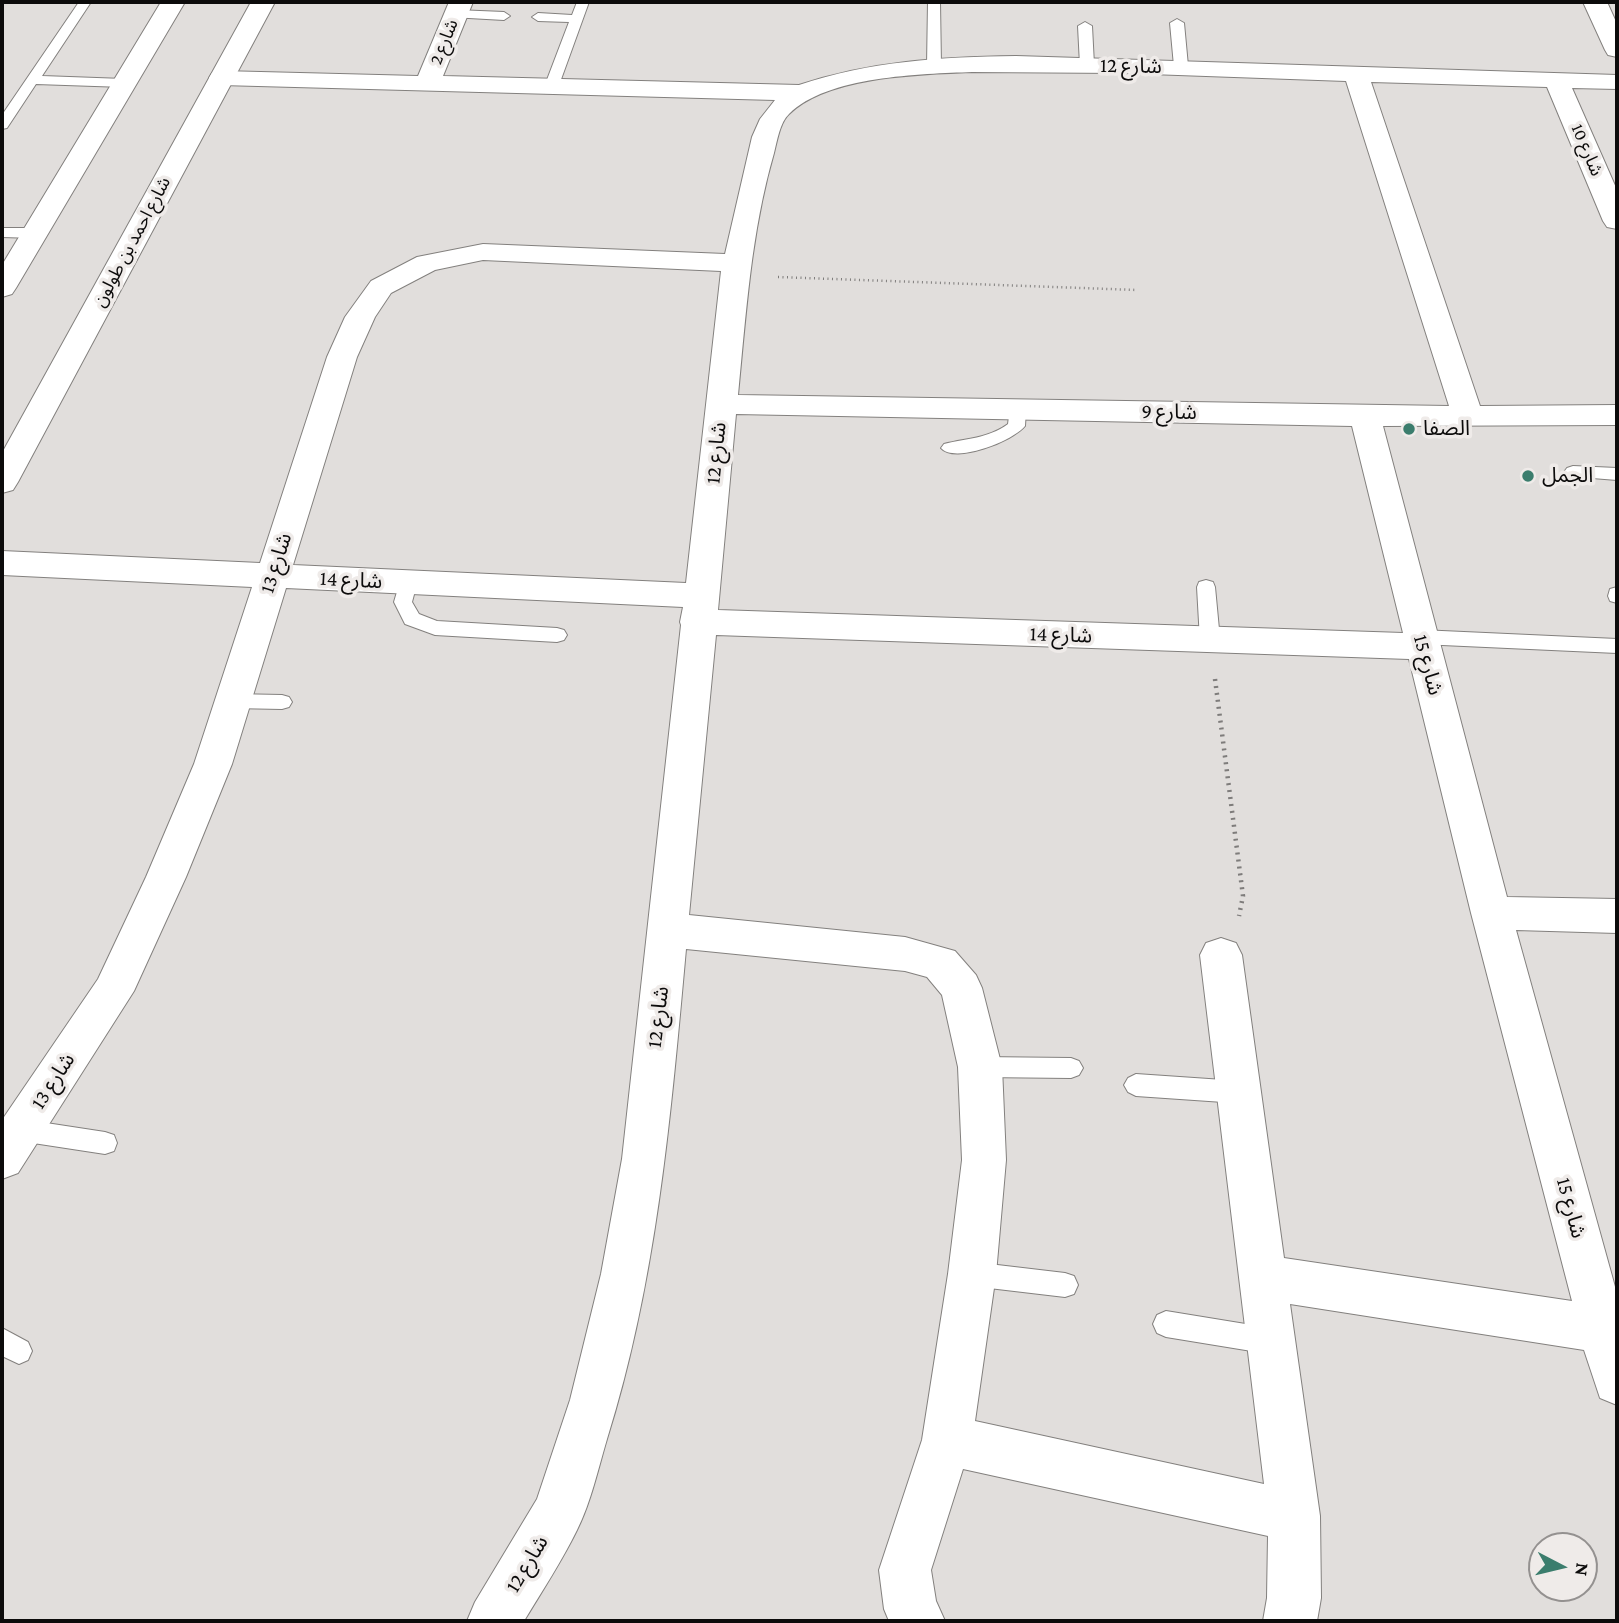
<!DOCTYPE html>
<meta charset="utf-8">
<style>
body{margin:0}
#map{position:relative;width:1619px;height:1623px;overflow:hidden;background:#e1dedc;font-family:"Crimson Pro",serif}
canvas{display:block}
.frame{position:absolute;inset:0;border:4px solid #0c0b0b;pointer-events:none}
.north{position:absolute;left:1528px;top:1532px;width:70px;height:70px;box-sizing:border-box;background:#efebe9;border:2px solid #949190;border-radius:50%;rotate:97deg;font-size:19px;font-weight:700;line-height:28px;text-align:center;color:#0c0b0b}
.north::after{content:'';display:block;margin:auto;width:24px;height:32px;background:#3b7d6d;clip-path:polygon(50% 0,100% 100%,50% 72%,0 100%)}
</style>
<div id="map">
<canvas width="1619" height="1623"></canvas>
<div class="frame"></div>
<div class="north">N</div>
</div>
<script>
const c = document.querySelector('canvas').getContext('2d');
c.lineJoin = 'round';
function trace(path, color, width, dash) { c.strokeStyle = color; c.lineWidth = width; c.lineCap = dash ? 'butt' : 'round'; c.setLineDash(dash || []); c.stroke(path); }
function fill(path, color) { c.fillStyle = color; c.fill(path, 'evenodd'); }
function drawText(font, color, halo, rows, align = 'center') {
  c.font = font + ' "Crimson Pro","Noto Sans Arabic",serif'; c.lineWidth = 7; c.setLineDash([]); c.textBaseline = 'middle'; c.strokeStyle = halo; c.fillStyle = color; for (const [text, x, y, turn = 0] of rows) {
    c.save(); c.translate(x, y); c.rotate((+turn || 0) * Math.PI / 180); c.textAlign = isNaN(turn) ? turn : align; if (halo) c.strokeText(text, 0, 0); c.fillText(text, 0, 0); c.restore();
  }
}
const lane = new Path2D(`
 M79 2H91L42 76 124 79 131 83 124 87 36 84 7 128 2 129V115Z
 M577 2H589L559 85 557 88H547L545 85 569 22 538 21 532 17 538 13 572 15Z
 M928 2H940L941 66 934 70 927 66Z
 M456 10 504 12 510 16 504 20 451 17V11Z
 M1177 19 1184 23 1188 66 1181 70 1174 66 1170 23Z
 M1085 22 1092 26 1094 65 1087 69 1080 65 1078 26Z
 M2 228H35L43 233 35 238 2 237Z
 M1018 404 1026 409 1025 426C1013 441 955 464 941 448L944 444C967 438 987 439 1008 424L1010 409Z
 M1573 466 1617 468V480L1567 476 1564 472 1567 468Z
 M408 576 415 578 417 583 412 602 419 614 437 621 557 628 564 630 567 635 564 640 557 642 435 635 405 624 394 602 401 578Z
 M1206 580 1213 582 1215 587 1220 640 1217 645H1203L1200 640 1197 587 1199 582Z
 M1617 587V603L1610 601 1608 596 1610 589Z
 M1420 630 1617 639V653L1420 644 1413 642 1410 637 1413 632Z
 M232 694 282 695 289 697 292 702 289 707 282 709 232 708 225 706 222 701 225 696Z
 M980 1057 1071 1058 1079 1061 1083 1068 1079 1075 1071 1078 980 1077 972 1074 968 1067 972 1060Z
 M1136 1074 1238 1081 1246 1084 1250 1092 1246 1100 1238 1103 1136 1096 1128 1092 1124 1085 1128 1078Z
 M20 1119 105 1132 114 1135 117 1143 114 1151 105 1154 20 1141 11 1138 8 1130 11 1122Z
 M972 1262 1065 1273 1074 1276 1078 1285 1074 1294 1065 1297 972 1286 963 1283 959 1274 963 1265Z
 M1166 1311 1270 1328 1279 1332 1283 1341 1279 1350 1270 1354 1166 1337 1157 1333 1153 1324 1157 1315Z
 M2 1328 28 1342 32 1351 28 1360 19 1364 2 1356Z`);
const street = new Path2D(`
 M449 2H473L443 76 799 85C870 61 941 57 1016 56L1617 75V89L1572 88 1617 190V229L1607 227 1603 221 1547 87 1371 82 1480 406 1617 405V425L1383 426 1507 897 1617 899V933L1516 930 1617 1294V1405L1600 1398 1584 1350 1290 1304 1320 1516 1321 1598 1317 1621H1263L1267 1598 1268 1536 963 1469 931 1570 936 1601 945 1621H889L884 1609 879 1570 922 1440 948 1274 962 1160 958 1067 942 995 927 977 905 971 686 949C671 1114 657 1280 607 1439 598 1469 591 1502 577 1530 562 1561 542 1591 524 1621H467L475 1602 537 1499 570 1400 601 1274 622 1159 681 625 680 622 683 607 286 588 232 764 186 877 134 991 18 1173 2 1179V1120L98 979 146 877 194 764 252 587 2 575V551L260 563 327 357 345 317 371 281 417 257 483 244 725 254 752 137 760 119 775 100 221 85 212 83 209 78 212 73 221 71 418 76ZM972 72 1122 73 1346 81 1449 406 738 395C746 314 751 232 774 153 777 141 780 122 789 114 827 76 921 74 972 72ZM483 260 721 271 686 583 293 565 357 357 375 317 391 293 435 270ZM736 414 1352 426 1403 633 718 610ZM716 635 1409 659 1471 913 1572 1301 1284 1258 1242 955 1236 943 1221 938 1206 943 1200 955 1264 1484 975 1421 996 1274 1006 1160 1002 1067 982 988 976 975 955 951 905 937 689 915Z
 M1583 2H1607L1617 24V57L1608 55 1605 50Z`);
const secondary = new Path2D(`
 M161 2H185L16 288 12 294 2 297V265Z
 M251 2H275L18 482 13 490 2 493V453Z`);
trace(lane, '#83807e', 2);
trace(street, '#83807e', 2);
trace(secondary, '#83807e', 2);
trace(new Path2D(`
 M778 277 1137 290`), '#7e7c7b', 2.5, [1, 3.5]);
trace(new Path2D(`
 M1215 679 1243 896 1239 916`), '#7e7c7b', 4.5, [2, 5]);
fill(lane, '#fff');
fill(street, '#fff');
fill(secondary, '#fff');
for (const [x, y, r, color] of [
 [1409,429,7,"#3b7d6d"],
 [1528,476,7,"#3b7d6d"]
]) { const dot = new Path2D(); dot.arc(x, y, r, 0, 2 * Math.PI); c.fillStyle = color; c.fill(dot); trace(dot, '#efebe9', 2.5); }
drawText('18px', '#0c0b0b', '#efebe9', [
 ["شارع 2",444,42,-68],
 ["شارع 10",1587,150,67],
 ["شارع احمد بن طولون",132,242,-62]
]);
drawText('21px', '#0c0b0b', '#efebe9', [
 ["شارع 12",1131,66,1],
 ["شارع 9",1169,412,1],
 ["شارع 12",716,453,-84],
 ["شارع 13",276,563,-72],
 ["شارع 14",351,580,3],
 ["شارع 14",1061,635,2],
 ["شارع 15",1428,665,75],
 ["شارع 12",658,1017,-83],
 ["شارع 13",53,1081,-57],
 ["شارع 15",1571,1208,75],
 ["شارع 12",527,1564,-59]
]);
drawText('21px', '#0c0b0b', '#efebe9', [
 ["الصفا",1423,429],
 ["الجمل",1542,476]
], 'left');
</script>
